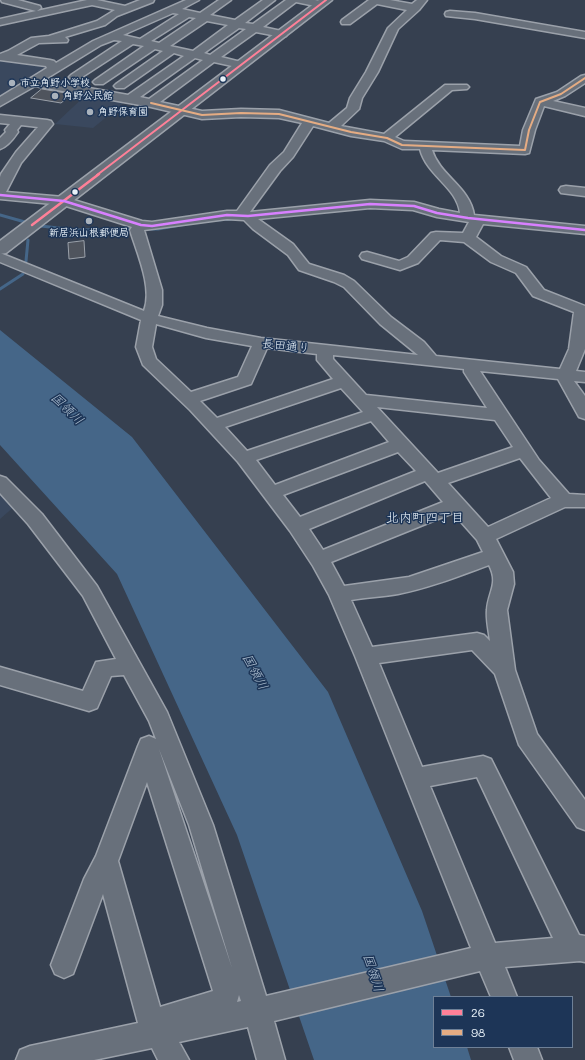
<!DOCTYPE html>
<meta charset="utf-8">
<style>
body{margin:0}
#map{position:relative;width:585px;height:1060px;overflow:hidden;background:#364050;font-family:Mali,sans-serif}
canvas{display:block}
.legend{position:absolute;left:433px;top:996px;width:140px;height:52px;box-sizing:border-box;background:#1d3557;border:1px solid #6e8097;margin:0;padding:5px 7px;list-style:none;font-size:12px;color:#e8f1f8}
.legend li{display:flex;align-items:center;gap:8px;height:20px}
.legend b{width:20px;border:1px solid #6e8097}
</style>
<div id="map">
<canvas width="585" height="1060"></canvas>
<ul class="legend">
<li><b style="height:5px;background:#ff8098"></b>26</li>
<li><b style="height:5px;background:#e5ac83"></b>98</li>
</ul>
</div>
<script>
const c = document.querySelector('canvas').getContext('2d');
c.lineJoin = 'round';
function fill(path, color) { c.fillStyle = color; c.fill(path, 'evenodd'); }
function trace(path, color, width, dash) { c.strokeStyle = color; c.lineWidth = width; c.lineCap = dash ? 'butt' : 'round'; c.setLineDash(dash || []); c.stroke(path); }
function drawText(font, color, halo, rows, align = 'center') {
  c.font = font + ' Mali,"Klee One",sans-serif'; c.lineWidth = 3; c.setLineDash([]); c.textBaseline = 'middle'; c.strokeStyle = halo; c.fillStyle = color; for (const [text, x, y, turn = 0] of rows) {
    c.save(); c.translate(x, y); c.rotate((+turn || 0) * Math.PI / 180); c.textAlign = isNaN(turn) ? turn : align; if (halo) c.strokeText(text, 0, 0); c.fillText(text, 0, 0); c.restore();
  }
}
fill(new Path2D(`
 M0 58 47 64 50 68 0 99Z
 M88 93 126 101 93 128 55 124Z
 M0 486 16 505 0 519Z`), '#3a485e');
fill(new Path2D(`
 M0 330 132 437 328 692 422 911 451 997H434V1047H467L471 1060H314L237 835 117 574 0 445Z`), '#456688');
trace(new Path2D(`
 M0 215 25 222
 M215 220 232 219
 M41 226 75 230 134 229
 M148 229H158L192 223
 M26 261 28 240
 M0 289 23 274`), '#456688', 3);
const building = new Path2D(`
 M42 89 72 94 61 103 31 98Z
 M84 241 85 257 69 259 68 243Z`);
fill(building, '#4f545d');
trace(building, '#9ba1aa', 1);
const minor = new Path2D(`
 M1 0H18L40 6 41 8 37 11 87 0H97L125 6 140 0H154L153 2 117 16 105 25 65 37 68 40 67 42 39 43 17 55 50 60 54 61 56 63 93 41 186 0H199L182 9 200 13 219 0H231L210 15 235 20 263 0H275L245 23 253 24 286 0H315L324 2 325 4 320 7 296 2 263 27 286 32 287 34 286 36 282 37 256 32 221 57 245 63 247 65 245 67 241 68 214 62 160 102 202 111 241 109 279 110 329 123 347 108 350 98 366 72 388 28 407 10 377 4 350 24H342L341 22 342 20 369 0H390L412 4 417 0H427L419 10 398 29 378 72 362 98 359 109 341 126 384 134 445 85H467L469 87 467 89 452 90 395 137 404 141 520 146 523 130 536 99 557 92 581 76 585 75V83L565 96 553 101 585 108V116L544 106 535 130 529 153 525 154 432 150C440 176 470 187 474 215L585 226V234L483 224 476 237 501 256 526 267 544 290 585 306V349L576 371 585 372V382L574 381 585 396V419L579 417 558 379 480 371 539 460 569 494 585 495V507H565L496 539 513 572 514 584 507 610 515 670 537 734 585 800V830L577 827 519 745 495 674 472 650 379 663 422 767 483 756 491 759 579 935 585 936V962L580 961 505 967 517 997H491L480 971 274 1021 285 1060H257L248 1027 179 1042 189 1060H158L152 1048 94 1060H16L20 1050 30 1046 138 1023 103 894 73 974 64 978 55 974 51 965 84 879 96 856 138 746 141 739 149 736 156 739 149 721 124 675 111 676 97 708 89 711 0 685V667L83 691 96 662 116 659 83 596 28 524 0 493V476L6 478 42 514 97 586 167 712 213 825 266 996 471 948 355 656 329 595 313 566 290 531 238 462 190 410 143 365 136 347 141 320 0 262V253L144 311C153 288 137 253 130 230L132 227 63 205 0 199V177L1 174 16 152 38 127 21 125 17 130 18 132C14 138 7 147 0 149V138L6 132 5 130 10 124 0 123V115L47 120 51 121 53 124 21 163 6 192 64 197 142 221 152 222 227 211H237L270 165 284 152 302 123 279 118 241 117 202 119 151 107 35 86 0 106V97L47 68 46 66 0 60V54L8 51 31 38 49 36 97 21 115 10 92 5 0 25V19L36 11 2 2ZM173 13 179 14 140 39 123 35ZM189 17 196 18 159 43 151 41ZM207 21 228 25 193 51 170 46ZM239 28 246 29 210 55 204 53ZM114 40 122 41 71 75 69 77 71 79H79L133 44 144 46 95 80 93 82 95 84H103L155 49 163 51 116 84 114 86 116 88H124L174 53 184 56 128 95 44 80 101 45ZM195 58 203 60 149 99 140 97ZM313 126 351 136 384 141 402 149H420C427 176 457 187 460 213L439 209 414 202 370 200 250 212 280 171 293 157ZM370 208 413 210 437 217 469 222 463 233 436 232 431 233 408 257 399 261 367 252 362 253 360 256 362 259 400 270 418 263 440 240 464 242 491 262 516 273 533 296 574 312 569 349 560 369 436 356 424 342 391 317 354 281 344 275 309 264 293 244 258 219ZM227 219 244 220 253 229 288 255 299 270 334 282 344 287 380 324 418 355 261 338 207 328 158 316 162 305V290L144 230ZM156 324 206 338 252 346 238 377 191 392 156 359 152 347ZM267 348 317 354V360L333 379 217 418 200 401 251 384ZM333 355 464 369V372L487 408 366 395 333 359ZM341 388 363 412 247 451 225 427ZM377 407 495 420 513 447 438 473ZM371 421 389 442 275 485 256 460ZM398 452 416 471 300 517 283 495ZM520 458 551 498 488 527 448 483ZM425 481 443 502 323 550 309 529ZM453 513 477 540 483 552 409 577 344 586 331 562ZM489 565C499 584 488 592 487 610 486 620 489 632 490 641L484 635 477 633 372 647 351 600C367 597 382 597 398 594 429 588 459 576 489 565ZM159 749 189 825 232 968ZM477 777 553 938 495 943 430 786ZM147 782 213 991 160 1007 118 861ZM239 995 241 1001 237 1002Z
 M450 11 475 13 585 32V38L475 19 446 16 445 14 446 12Z
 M566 186 585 188V196L561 193 559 190 561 187Z
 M509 1047H537L542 1060H514Z`);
const major = new Path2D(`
 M319 0H332L6 253 0 254V241Z`);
trace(minor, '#9ba1aa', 3);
trace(major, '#9ba1aa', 3);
fill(minor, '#68707b');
fill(major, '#68707b');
trace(new Path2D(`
 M97 175 326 0`), '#ff8098', 2);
trace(new Path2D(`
 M32 225 99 174`), '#ff8098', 2.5);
trace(new Path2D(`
 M151 103 202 115 241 113 279 114 351 132 387 138 402 145 525 150 529 130 540 102 561 94 585 78`), '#e5ac83', 2);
trace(new Path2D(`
 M0 195 64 201 141 225 152 226 227 215 248 216 370 204 414 206 437 213 468 218 585 230`), '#d880ff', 2.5);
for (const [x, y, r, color] of [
 [223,79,3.5,"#e8f1f8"],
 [12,83,4,"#aab3bd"],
 [55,96,4,"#aab3bd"],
 [90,112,4,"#aab3bd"],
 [75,192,3.5,"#e8f1f8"],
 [89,221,4,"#aab3bd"]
]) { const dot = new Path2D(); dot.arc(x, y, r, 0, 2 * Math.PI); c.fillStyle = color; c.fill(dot); trace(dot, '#1d3557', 1.5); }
drawText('bold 10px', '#e8f1f8', '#1d3557', [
 ["市立角野小学校",20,83],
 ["角野公民館",63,96],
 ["角野保育園",98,112],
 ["新居浜山根郵便局",89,233,"center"]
], 'left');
drawText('12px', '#e8f1f8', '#1d3557', [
 ["長田通り",286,346,6]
]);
drawText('italic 13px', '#b0c2d3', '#1d3557', [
 ["国領川",67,409,44],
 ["国領川",255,672,62],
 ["国領川",373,973,72]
]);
drawText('13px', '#e8f1f8', '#1d3557', [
 ["北内町四丁目",425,518]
]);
</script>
